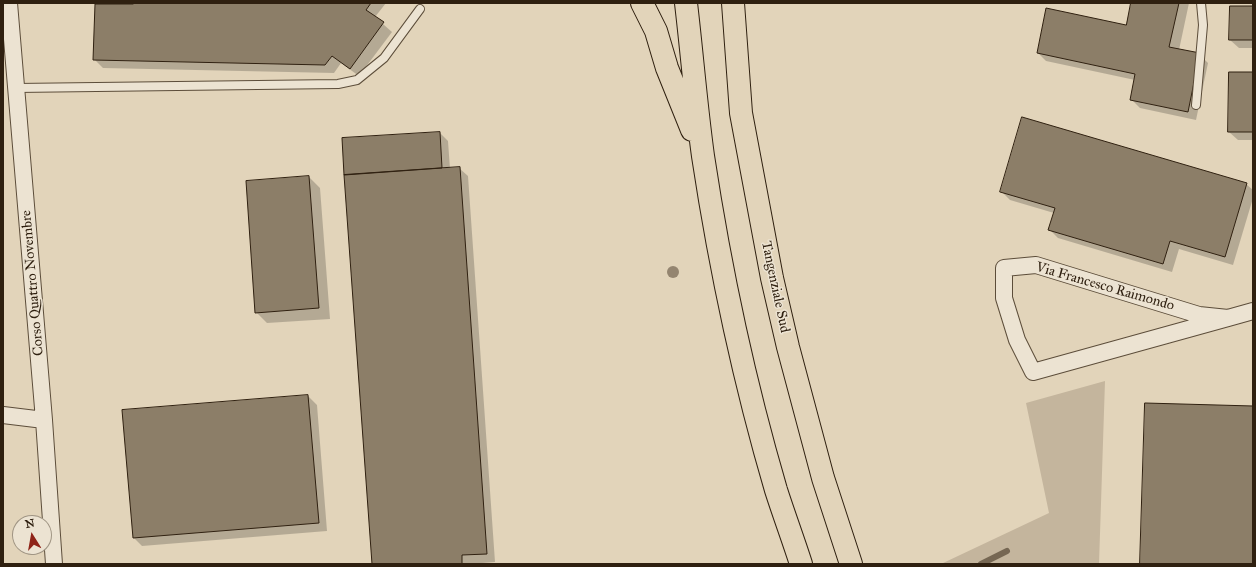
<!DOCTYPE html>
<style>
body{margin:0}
#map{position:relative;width:1256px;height:567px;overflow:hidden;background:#e2d4ba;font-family:"IM FELL Great Primer",serif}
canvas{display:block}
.frame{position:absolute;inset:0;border:4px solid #2f2010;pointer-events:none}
.north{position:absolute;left:12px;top:515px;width:40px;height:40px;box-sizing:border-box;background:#ece3d2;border:1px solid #a09584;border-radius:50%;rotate:349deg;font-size:11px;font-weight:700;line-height:16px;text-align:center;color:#2f2010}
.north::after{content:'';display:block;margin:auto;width:14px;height:18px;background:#8f2418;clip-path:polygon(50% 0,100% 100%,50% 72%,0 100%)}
</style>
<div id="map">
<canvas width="1256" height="567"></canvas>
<div class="frame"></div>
<div class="north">N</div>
</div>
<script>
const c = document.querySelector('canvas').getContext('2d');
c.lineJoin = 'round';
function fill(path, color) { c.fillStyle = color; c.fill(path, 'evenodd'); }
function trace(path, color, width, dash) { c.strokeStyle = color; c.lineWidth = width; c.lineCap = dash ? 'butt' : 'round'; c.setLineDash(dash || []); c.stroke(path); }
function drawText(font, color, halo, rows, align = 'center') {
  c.font = font + ' "IM FELL Great Primer",serif'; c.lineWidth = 3; c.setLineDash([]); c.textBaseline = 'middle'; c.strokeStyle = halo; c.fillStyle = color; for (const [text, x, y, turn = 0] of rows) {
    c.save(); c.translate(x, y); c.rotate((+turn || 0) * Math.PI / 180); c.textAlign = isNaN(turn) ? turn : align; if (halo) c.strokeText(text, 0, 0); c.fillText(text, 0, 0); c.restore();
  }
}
fill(new Path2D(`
 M1105 381 1099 564H941L1049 513 1026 403Z`), '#c4b59d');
fill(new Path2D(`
 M134 3H386L375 17 392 32 359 76 341 63 334 73 103 68 94 59 134 6Z
 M1132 3H1189L1179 50 1199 54 1208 63 1196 120 1140 108 1131 99 1135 80 1046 61 1038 53 1127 26Z
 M1253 7V48H1239L1230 40Z
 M1253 73V140H1238L1229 132Z
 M440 133 448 141 450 169 459 168 468 176 495 562 470 564H373L343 139Z
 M309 177 320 188 330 319 267 323 256 312Z
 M1246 184 1253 190V198L1233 265 1179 249 1172 272 1058 238 1049 229 1054 213 1010 200 1001 191Z
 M308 396 317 405 327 531 142 546 134 538Z`), '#0003');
trace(new Path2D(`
 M981 564 1007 551`), '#766753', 6);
const building = new Path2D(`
 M133 3H371L366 10 384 22 350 69 332 56 325 65 93 60 95 4H133Z
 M1131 3H1179L1169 47 1200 53 1188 112 1130 100 1135 74 1037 53 1046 8 1126 25Z
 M1230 6H1253V40H1229Z
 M1229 72H1253V132H1228Z
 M1022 117 1247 183 1225 257 1170 241 1163 264 1048 230 1055 208 1000 192Z
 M440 132 442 168 344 175 342 138Z
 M460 167 487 554 462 555V564H372L344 175Z
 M309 176 319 308 255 313 246 181Z
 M308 395 319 523 133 538 122 410Z
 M1145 403 1253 406V564H1140Z`);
fill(building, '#8c7e68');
trace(building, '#2f2010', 1);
const lane = new Path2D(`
 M16 88 338 84 357 80 384 58 420 9
 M1196 105 1203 25 1201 3`);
const street = new Path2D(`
 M9 3 44 420 54 564
 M1228 318 1199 315 1036 265 1004 268V298L1017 340 1033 372 1228 318 1253 311
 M3 415 44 420`);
const highway = new Path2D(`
 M642 3 656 31 667 68 692 130
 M686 3C692 54 696 105 703 156 720 268 744 381 776 490 784 515 793 539 801 564
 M733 3 741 113 772 278 788 347 823 478 851 564`);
trace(lane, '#5c4d3a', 10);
trace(street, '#5c4d3a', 18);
trace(highway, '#2f2010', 24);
trace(lane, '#ece3d2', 8);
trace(street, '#ece3d2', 16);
trace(highway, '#e2d4ba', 22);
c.fillStyle = '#948570';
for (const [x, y] of [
 [673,272]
]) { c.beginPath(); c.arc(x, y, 6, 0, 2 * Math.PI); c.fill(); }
drawText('14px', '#2f2010', '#ece3d2', [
 ["Corso Quattro Novembre",33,283,-95],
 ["Tangenziale Sud",775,287,78],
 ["Via Francesco Raimondo",1105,287,16]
]);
</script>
